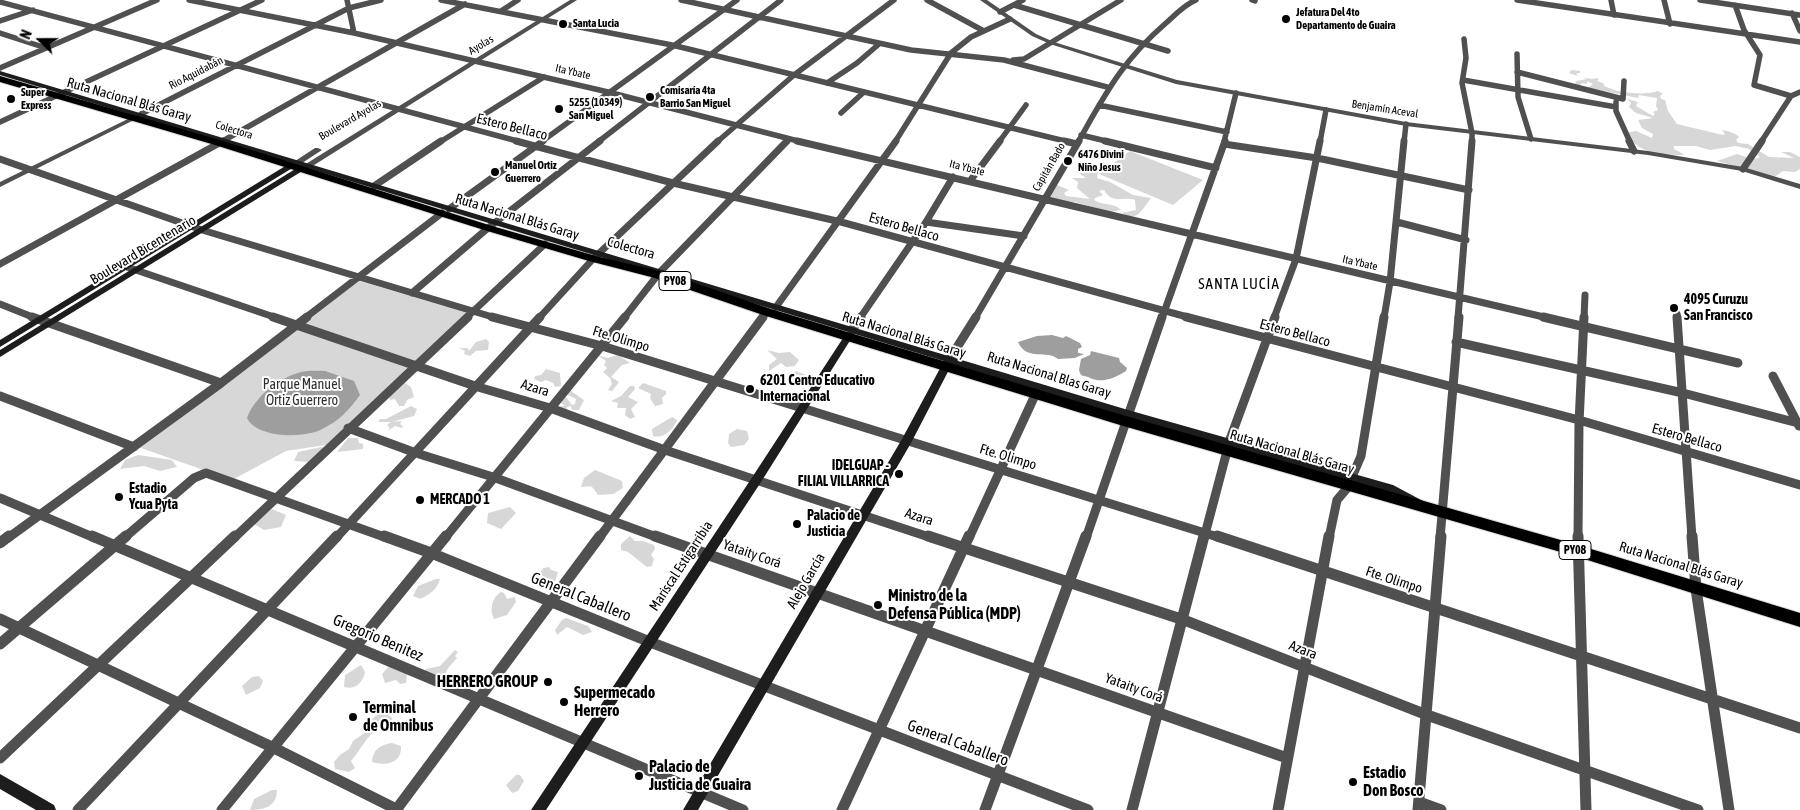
<!DOCTYPE html>
<meta charset="utf-8">
<style>
body{margin:0}
#map{position:relative;width:1800px;height:810px;overflow:hidden;background:#fff;font-family:"Asap Condensed",sans-serif}
canvas{display:block}
.north{position:absolute;left:15px;top:15px;width:50px;height:50px;-webkit-text-stroke:4px #fff;paint-order:stroke;rotate:292deg;font-size:14px;font-weight:700;line-height:20px;text-align:center;color:#000}
.north::after{content:'';display:block;margin:auto;width:18px;height:22px;background:#000;clip-path:polygon(50% 0,100% 100%,50% 72%,0 100%)}
</style>
<div id="map">
<canvas width="1800" height="810"></canvas>
<div class="north">N</div>
</div>
<script>
const c = document.querySelector('canvas').getContext('2d');
c.lineJoin = 'round';
function fill(path, color) { c.fillStyle = color; c.fill(path, 'evenodd'); }
function trace(path, color, width, dash) { c.strokeStyle = color; c.lineWidth = width; c.lineCap = dash ? 'butt' : 'round'; c.setLineDash(dash || []); c.stroke(path); }
function drawText(font, color, halo, rows, align = 'center') {
  c.font = font + ' "Asap Condensed",sans-serif'; c.lineWidth = 4; c.setLineDash([]); c.textBaseline = 'middle'; c.strokeStyle = halo; c.fillStyle = color; for (const [text, x, y, turn = 0] of rows) {
    c.save(); c.translate(x, y); c.rotate((+turn || 0) * Math.PI / 180); c.textAlign = isNaN(turn) ? turn : align; if (halo) c.strokeText(text, 0, 0); c.fillText(text, 0, 0); c.restore();
  }
}
fill(new Path2D(`
 M1571 70 1580 71V73H1577L1576 76 1592 79 1596 78 1599 79 1597 81 1605 84 1603 85C1616 93 1644 96 1658 91L1663 94 1660 96 1661 99 1665 100 1668 111 1677 124 1723 135 1725 134 1722 130C1728 131 1735 133 1739 137L1736 140 1738 143 1748 144 1769 157 1794 158 1781 152H1790L1800 157V169L1795 172 1783 171 1776 176 1766 175 1717 161 1737 154 1752 159 1759 158V156L1749 149 1736 146 1710 150 1696 146H1674V149L1685 155C1662 155 1638 154 1626 133L1636 131 1652 138 1653 134 1642 128 1638 120 1653 118 1636 113 1629 107 1631 103 1627 99 1638 102 1636 106 1653 116 1655 114 1653 112 1658 110 1656 106 1657 98 1639 95 1638 98 1588 88 1593 84 1587 81V84L1582 83 1579 86 1575 84 1576 81 1587 79 1569 73Z
 M1130 151 1203 180 1173 205 1099 174Z
 M1082 169 1098 172 1097 178 1110 182 1133 195 1151 198C1142 209 1138 223 1122 213L1136 210 1135 200C1121 196 1113 205 1104 190L1099 191 1103 195 1095 198 1094 200C1103 206 1114 202 1121 210L1110 212 1075 202H1053L1049 196 1057 185 1069 190 1064 193 1066 196 1090 199 1077 188 1078 182 1072 178H1086L1077 172Z
 M359 281 467 313 326 445 286 451 232 480 138 447Z
 M486 339 489 342 488 350 476 351 470 356 464 354 465 351 459 348H468L469 351 476 342Z
 M767 350 779 353 790 352 799 360 795 366 786 367 781 363 769 371V365L777 359Z
 M597 355 607 358 618 355 630 363 622 365 611 377 619 382 612 391 608 390 612 384 610 378 603 372 607 368 604 365 606 361Z
 M546 369 560 373 561 386 555 387 553 383 546 380 541 382 534 379 535 376 541 375Z
 M796 371 809 376 810 381C800 388 795 385 787 377Z
 M405 383 411 387 414 397 407 400 404 406H399L395 399 390 400 389 396Z
 M643 383 666 391V394L662 398 663 404 655 406 650 398 651 394 638 388Z
 M630 386H634L635 389 628 397 638 402 631 409 635 417 630 419 625 415 626 408H617L618 403 611 401 621 396Z
 M571 391 584 400 579 410H572L571 406 567 407V411L554 406H565L560 402 561 397H566L572 405 575 404 576 399 566 394Z
 M411 406 417 409 414 416 392 422 402 421 400 424 403 426 402 428 395 426 388 431 390 428 387 425 391 422H378L380 419H386Z
 M672 417 677 420C673 430 664 439 653 436L652 429Z
 M737 429 747 431 749 439 744 445 731 447 728 443 729 434Z
 M348 438H358L359 443 363 444V449L337 452Z
 M321 447 324 448 309 462 294 461 298 452Z
 M138 455 172 460 177 467 160 471 144 466 120 469 125 460Z
 M595 470 622 481 623 488 613 494 598 495C592 486 593 485 581 487L584 478Z
 M510 507 516 513 501 529 487 523 488 513Z
 M272 509 286 515 281 527 264 530 254 524Z
 M630 536 635 541H643L654 545 655 549 651 555 654 559 652 566 647 567 628 552 621 550V544Z
 M549 567 551 570 558 572 555 582 544 586 541 583 535 584 534 578 544 568Z
 M436 579H440C437 590 430 594 420 599L413 596 418 586Z
 M501 592 504 593 507 599 515 597 516 602 507 615 494 619C489 610 492 597 501 592Z
 M566 618 588 626 592 632 583 635 567 627 557 635 555 630 562 620Z
 M455 650 458 652 455 656 457 658 448 668 443 680 425 671 426 669 440 666Z
 M391 664 407 674 406 683 400 684 396 680 385 683 382 674Z
 M361 665 365 672C363 683 355 690 344 687L345 675Z
 M259 676 263 681 260 688 246 695 242 686 252 677Z
 M390 706 387 713 392 718 391 725 387 727H379C367 736 361 749 351 761L355 768 349 772 335 769 334 762 340 755 349 749 353 741 363 734 373 718Z
 M392 743 401 746C402 764 385 766 372 762 373 749 380 745 392 743Z
 M516 775H520L524 781 518 791 512 793 506 785Z
 M272 790H277C277 807 263 810 250 810L254 799Z`), '#d7d7d7');
fill(new Path2D(`
 M1052 335 1063 338 1066 336 1080 343 1082 347 1078 349V353L1084 354 1075 358 1058 359C1047 349 1027 362 1018 342L1037 336Z
 M1091 351 1119 358 1120 362 1127 368 1126 371C1113 379 1101 384 1088 377 1082 375 1081 377 1079 370L1081 359 1090 355Z
 M325 371 354 381 360 395C349 410 339 421 322 429 304 439 256 438 247 418 254 398 277 379 298 373 306 370 317 371 325 371Z`), '#9e9e9e');
const trunk = new Path2D(`
 M0 76 223 141 492 226 596 256 663 272 771 309 1126 416 1578 545 1800 613V627L1578 557 1120 425 763 315 655 278 589 261 484 230 215 145 0 82Z`);
trace(trunk, '#dbdbdb', 2);
trace(new Path2D(`
 M189 0 354 33 608 92 802 142
 M347 0 354 33
 M441 0 672 45 1069 142
 M681 0 911 50 1004 60 1107 87
 M927 0 982 30
 M1252 0 1255 1
 M1517 0 1800 42
 M1611 0 1614 15
 M1664 0 1670 24
 M1700 0 1800 15
 M0 2 521 142
 M1014 5 1168 51
 M1735 5 1744 30 1760 55 1754 85 1791 96
 M501 11 518 0
 M1000 12 1023 0
 M1792 13 1800 31
 M0 21 33 10
 M0 33 46 48
 M1464 39 1466 58 1462 83 1472 133V142
 M1517 54 1518 97 1531 139
 M1013 60 1024 59 1121 0
 M0 68 157 0
 M1517 72 1623 99 1624 81
 M1463 80 1616 107
 M827 83 857 63 879 44
 M1616 102V111L1630 142
 M1099 105 1227 132
 M841 113 864 92
 M141 114 349 8 381 0
 M0 122 262 0
 M1081 135 1110 142
 M221 142 465 4
 M440 142 544 77
 M541 142 737 0
 M598 142 781 0
 M717 142 794 75 894 0
 M786 142 789 139
 M895 142 951 53 971 37 1010 19
 M999 142 1026 105
 M1078 142C1106 93 1122 61 1166 23 1175 15 1184 5 1196 0
 M1224 142 1236 93
 M1320 142 1326 110
 M1404 142 1406 124
 M1761 142 1791 96 1800 92`), '#505050', 5.5);
trace(new Path2D(`
 M516 141 673 183 841 222 1191 318
 M797 141 1548 318
 M1064 141 1077 144
 M1105 141 1216 168
 M1629 141 1634 151
 M1224 144 1317 158 1469 190
 M0 159 202 230 496 318
 M1743 169 1762 141
 M970 181 1000 141
 M374 186 441 141
 M449 209 543 141
 M926 222 1024 236
 M1397 222 1466 240
 M0 264 223 141
 M127 267 277 318
 M412 293 488 228 600 141
 M0 304 35 318
 M776 307 896 141
 M1677 314V318
 M305 318 442 213
 M466 318 545 244
 M539 318 593 259 718 141
 M624 318 660 272 787 141
 M762 318 767 312
 M860 318 926 222 953 177
 M975 318 1079 141
 M1162 318 1225 141
 M1274 318 1296 259 1320 141
 M1384 318 1390 282 1404 141
 M1458 318 1472 141
 M1584 318 1585 295`), '#505050', 7);
trace(new Path2D(`
 M32 317 221 383
 M273 317 478 387 550 408 665 450 932 538
 M492 317 602 346 1221 538
 M1186 317 1579 420 1800 485
 M1543 317 1738 363
 M1677 317 1692 538
 M852 330 861 317
 M1456 342 1683 393 1798 423
 M949 360 976 317
 M1773 376 1799 426
 M0 396 134 447
 M348 428 416 453 493 477 659 538
 M1229 442 1275 317
 M1352 477 1361 456 1384 317
 M0 498 95 538
 M8 538 221 383 307 317
 M124 538 194 478 206 473 387 538
 M234 538 468 317
 M336 538 540 317
 M445 538 625 317
 M599 538 763 317
 M969 538 1036 393
 M1086 538 1162 317
 M1204 538 1227 451
 M1329 538 1337 500 1349 486
 M1440 538 1459 317
 M1578 538 1579 423 1584 317`), '#505050', 9);
trace(new Path2D(`
 M92 536 743 810
 M384 536 431 553 650 642 1088 810
 M655 536 1287 758
 M928 536 1184 620 1427 715 1698 810
 M1217 536 1800 728
 M1578 536 1586 810
 M1692 536 1696 589 1729 810
 M0 543 9 536
 M0 619 274 748 398 810
 M0 644 126 536
 M0 758 235 536
 M1419 802 1441 810
 M78 810 337 536
 M222 810 446 536
 M396 810 600 536
 M842 810 969 536
 M985 810 1086 536
 M1132 810 1204 536
 M1278 810 1329 536
 M1418 810 1441 536`), '#505050', 11);
fill(new Path2D(`
 M570 0H577L303 172H297L296 170Z
 M980 0H987L1036 34 1054 42 1177 80 1406 122 1648 151 1743 167 1800 184V189L1742 171 1648 155 1406 126 1176 84 1050 44 1032 36Z
 M140 113 142 114V116L0 187V182Z
 M315 148H318L322 150 293 169H287L286 167Z`), '#505050');
fill(new Path2D(`
 M0 71 1128 410 1393 485 1423 501 1425 504 1423 507 1419 508 1390 492 1127 417 952 364 911 443 698 810H683L902 439 944 361 0 75Z
 M287 165H293L294 167 0 347V340Z
 M297 168H303L304 170 0 357V350Z
 M848 334 853 337 851 339 761 482 546 810H531L753 476 845 335Z
 M0 774 54 805 56 810H36L0 789Z`), '#1d1d1d');
fill(trunk, '#000');
for (const [x, y, r, color] of [
 [1286,19,5,"#000"],
 [563,24,5,"#000"],
 [650,97,5,"#000"],
 [11,99,5,"#000"],
 [559,109,5,"#000"],
 [1068,161,5,"#000"],
 [495,172,5,"#000"],
 [1674,308,5,"#000"],
 [750,389,5,"#000"],
 [899,474,5,"#000"],
 [119,497,5,"#000"],
 [420,500,5,"#000"],
 [797,524,5,"#000"],
 [878,605,5,"#000"],
 [548,682,5,"#000"],
 [564,702,5,"#000"],
 [353,717,5,"#000"],
 [639,776,5,"#000"],
 [1353,782,5,"#000"]
]) { const dot = new Path2D(); dot.arc(x, y, r, 0, 2 * Math.PI); c.fillStyle = color; c.fill(dot); trace(dot, '#fff', 2); }
drawText('bold 11px', '#000', '#fff', [
 ["Jefatura Del 4to",1296,13],
 ["Departamento de Guaira",1296,26],
 ["Santa Lucia",573,24],
 ["Comisaría 4ta",660,91],
 ["Barrio San Miguel",660,104],
 ["Super",21,93],
 ["Express",21,106],
 ["5255 (10349)",569,103],
 ["San Miguel",569,116],
 ["6476 Divini",1078,155],
 ["Niño Jesus",1078,168],
 ["Manuel Ortiz",505,166],
 ["Guerrero",505,179]
], 'left');
drawText('11px', '#000', '#fff', [
 ["Ayolas",481,45,-31],
 ["Ita Ybate",573,72,13],
 ["Rio Aquidabán",196,73,-27],
 ["Benjamín Aceval",1385,109,9],
 ["Boulevard Ayolas",350,120,-30],
 ["Colectora",234,130,17],
 ["Capitán Bado",1049,167,-60],
 ["Ita Ybate",967,168,14],
 ["Ita Ybate",1360,263,13]
]);
for (const [x, y, w] of [
 [675,281,32],
 [1575,550,32]
]) { const box = new Path2D(); box.roundRect(x - w / 2, y - 9.5, w, 19, 4); c.fillStyle = '#fff'; c.fill(box); trace(box, '#000', 1); }
drawText('bold 12px', '#000', null, [
 ["PY08",675,281],
 ["PY08",1575,550]
]);
drawText('14px', '#000', '#fff', [
 ["Ruta Nacional Blás Garay",129,100,16],
 ["Estero Bellaco",512,127,14],
 ["Ruta Nacional Blás Garay",517,217,17],
 ["Estero Bellaco",904,227,16],
 ["Colectora",631,248,16],
 ["Boulevard Bicentenario",143,250,-31],
 ["Estero Bellaco",1295,333,15],
 ["Ruta Nacional Blás Garay",904,335,17],
 ["Fte. Olimpo",621,339,17],
 ["Ruta Nacional Blas Garay",1049,375,17],
 ["Azara",535,388,17],
 ["Estero Bellaco",1687,438,16],
 ["Ruta Nacional Blás Garay",1292,452,16],
 ["Fte. Olimpo",1008,457,17],
 ["Azara",919,517,18],
 ["Yataity Corá",752,554,19],
 ["Ruta Nacional Blás Garay",1681,565,17],
 ["Mariscal Estigarribia",681,566,-57],
 ["Fte. Olimpo",1394,580,18],
 ["Alejo García",806,581,-60],
 ["Azara",1303,650,21],
 ["Yataity Corá",1134,688,20]
]);
drawText('bold 14px', '#000', '#fff', [
 ["4095 Curuzu",1684,300],
 ["San Francisco",1684,316],
 ["6201 Centro Educativo",760,381],
 ["Internacional",760,397],
 ["IDELGUAP -",889,466,"right"],
 ["FILIAL VILLARRICA",889,482,"right"],
 ["Estadio",129,489],
 ["Ycua Pyta",129,505],
 ["MERCADO 1",430,500],
 ["Palacio de",807,516],
 ["Justicia",807,532]
], 'left');
drawText('14px', '#2e2e2e', '#fff', [
 ["Parque Manuel",302,385],
 ["Ortiz Guerrero",302,401]
]);
c.letterSpacing = '1px';
drawText('15px', '#000', '#fff', [
 ["SANTA LUCÍA",1239,284]
]);
c.letterSpacing = '0px';
drawText('bold 16px', '#000', '#fff', [
 ["Ministro de la",888,596],
 ["Defensa Pública (MDP)",888,614],
 ["HERRERO GROUP",538,682,"right"],
 ["Supermecado",574,693],
 ["Herrero",574,711],
 ["Terminal",363,708],
 ["de Omnibus",363,726],
 ["Palacio de",649,767],
 ["Justicia de Guaira",649,785],
 ["Estadio",1363,773],
 ["Don Bosco",1363,791]
], 'left');
drawText('16px', '#000', '#fff', [
 ["General Caballero",581,597,22],
 ["Gregorio Benitez",378,638,23],
 ["General Caballero",958,743,20]
]);
</script>
